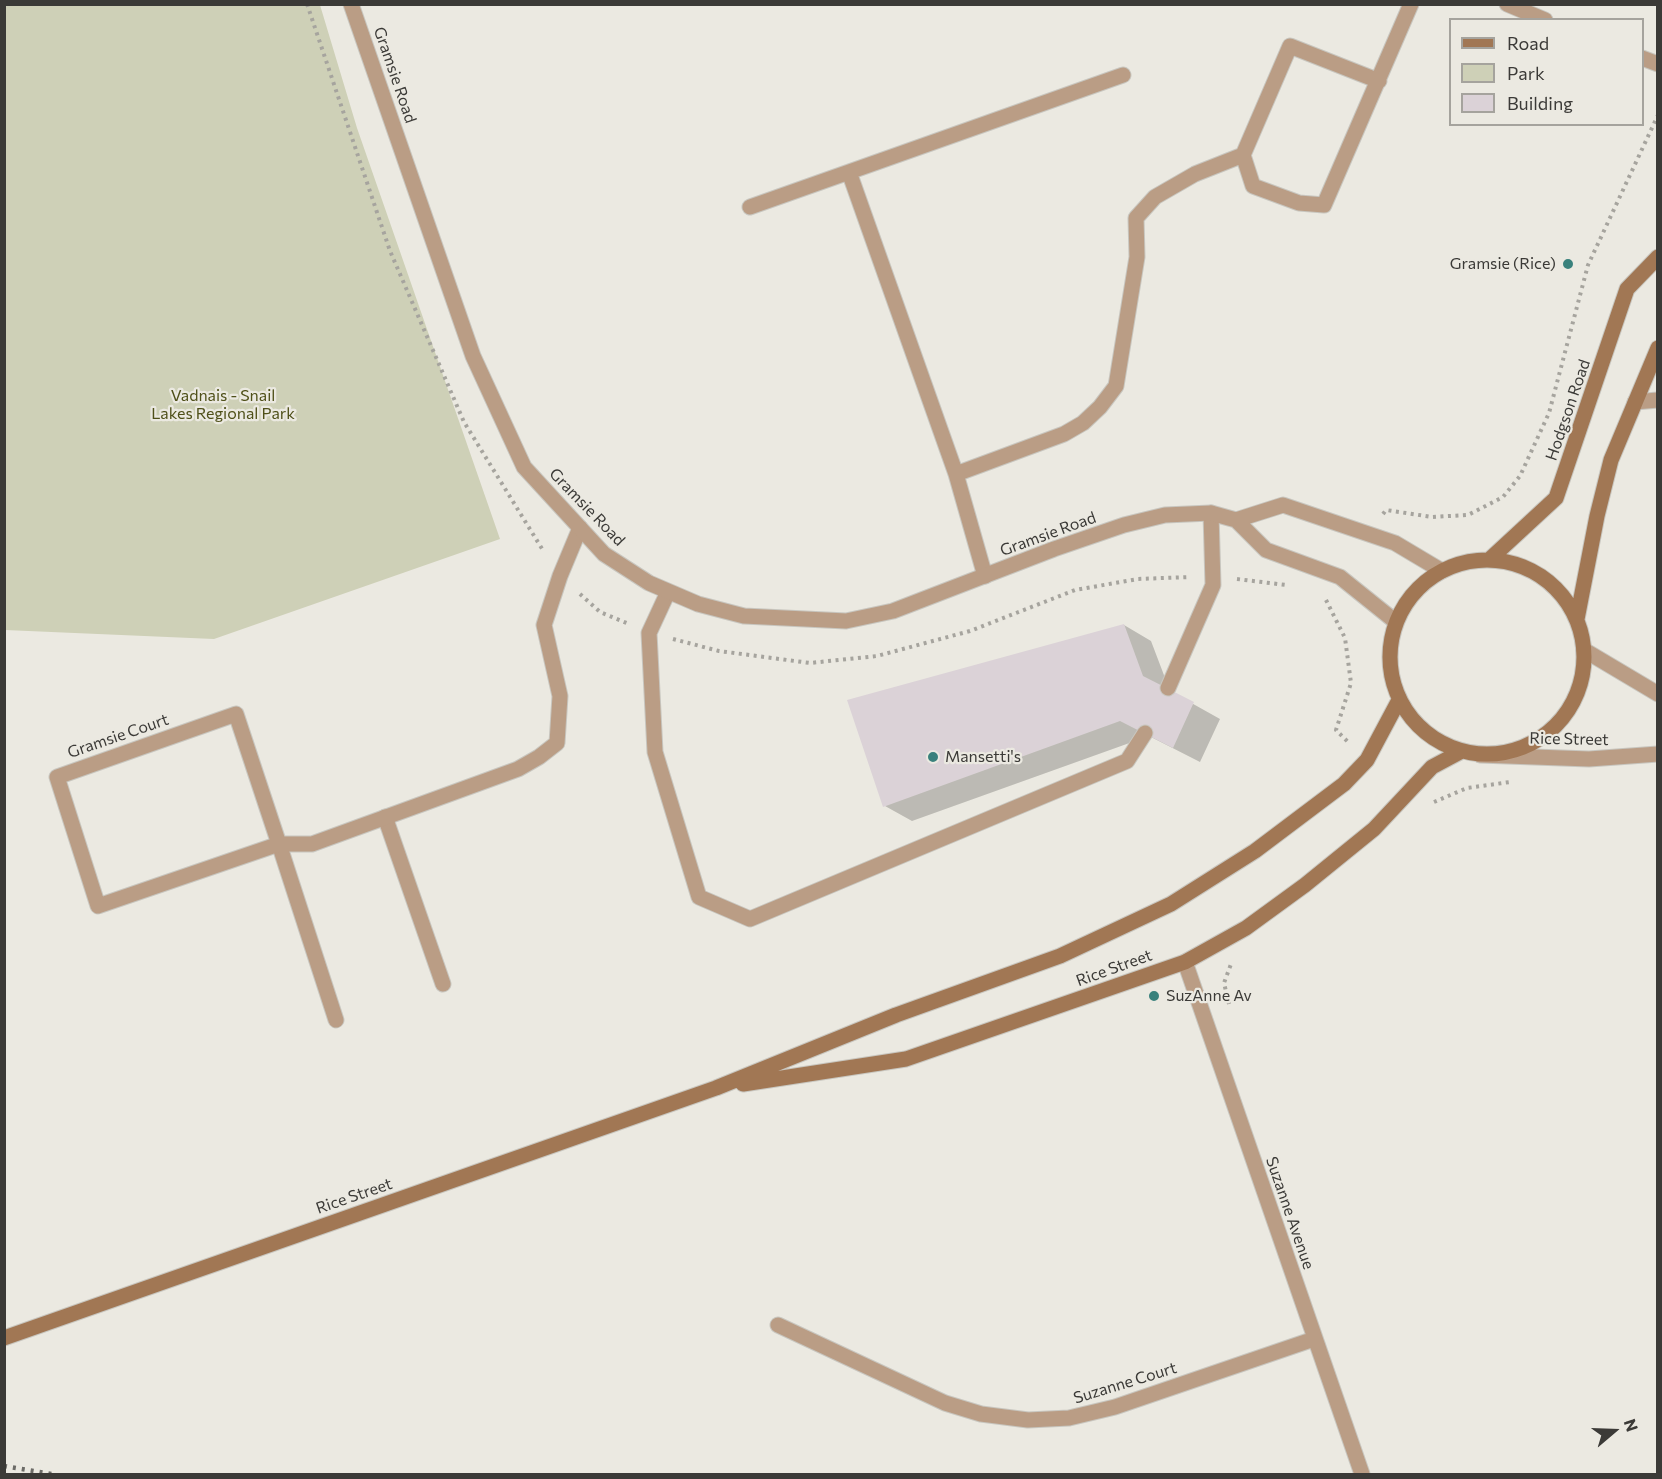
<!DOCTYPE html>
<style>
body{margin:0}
#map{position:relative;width:1662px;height:1479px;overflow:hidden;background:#ebe9e1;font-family:Commissioner,sans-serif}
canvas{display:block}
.frame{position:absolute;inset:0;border:6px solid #3b3a37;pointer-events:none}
.legend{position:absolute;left:1449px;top:18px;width:195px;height:108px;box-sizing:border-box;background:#ebe9e1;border:2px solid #a5a39d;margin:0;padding:8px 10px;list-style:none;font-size:18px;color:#3b3a37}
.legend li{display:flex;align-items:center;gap:12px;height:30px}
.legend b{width:30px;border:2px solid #a5a39d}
.north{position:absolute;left:1584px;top:1401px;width:60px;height:60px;-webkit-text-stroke:4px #ebe9e1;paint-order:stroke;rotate:71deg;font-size:16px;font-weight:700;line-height:24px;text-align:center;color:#3b3a37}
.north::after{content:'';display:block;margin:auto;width:21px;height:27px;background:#3b3a37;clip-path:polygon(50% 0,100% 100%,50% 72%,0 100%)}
</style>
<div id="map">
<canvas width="1662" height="1479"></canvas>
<div class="frame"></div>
<ul class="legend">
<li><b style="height:8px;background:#a17754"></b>Road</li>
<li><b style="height:16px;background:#ced0b7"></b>Park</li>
<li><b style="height:16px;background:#dbd2d7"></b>Building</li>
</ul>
<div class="north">N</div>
</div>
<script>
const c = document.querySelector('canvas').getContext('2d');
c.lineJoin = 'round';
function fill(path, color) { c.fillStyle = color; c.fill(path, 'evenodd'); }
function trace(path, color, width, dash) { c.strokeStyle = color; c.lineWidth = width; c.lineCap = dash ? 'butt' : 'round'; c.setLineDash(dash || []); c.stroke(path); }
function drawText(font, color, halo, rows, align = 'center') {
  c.font = font + ' Commissioner,sans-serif'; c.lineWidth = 4.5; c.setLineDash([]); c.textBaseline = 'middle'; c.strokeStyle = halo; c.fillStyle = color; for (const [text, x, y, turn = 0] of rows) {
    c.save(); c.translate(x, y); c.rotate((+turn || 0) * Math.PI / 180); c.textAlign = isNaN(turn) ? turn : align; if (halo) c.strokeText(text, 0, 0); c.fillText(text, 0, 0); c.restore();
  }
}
fill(new Path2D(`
 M5 4 320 5 357 128 500 539 214 639 5 630Z`), '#ced0b7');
fill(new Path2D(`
 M1124 625 1151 641 1170 691 1220 719 1200 762 1149 736 912 821 885 806Z`), '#0003');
fill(new Path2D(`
 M1124 624 1143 676 1194 702 1173 748 1120 721 883 807 847 700Z`), '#dbd2d7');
const service = new Path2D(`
 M1379 81 1290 46 1243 155 1253 186 1299 203 1324 205 1411 4
 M750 207 849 172
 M1635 402 1658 400
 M956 474 849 172 1123 75
 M985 576 956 474 1064 434 1083 423 1100 407 1116 386 1137 257 1136 218 1155 197 1195 174 1243 155
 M668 592 649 633 655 752 699 897 750 919 1127 761 1145 733
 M1168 688 1213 585 1211 513
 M385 817 443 984
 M279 844 336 1020`);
const minor = new Path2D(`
 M1507 4 1545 20
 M1642 58 1658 64
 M279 844 236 714 57 777 98 906 279 844H312L518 769 539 757 557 743 560 696 544 625 560 576 580 528
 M1185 962 1362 1474
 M778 1325 945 1403 981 1414 1028 1420 1069 1418 1115 1407 1314 1339`);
const tertiary = new Path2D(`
 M351 4 473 356 524 467 604 554 649 583 698 604 744 616 846 621 893 611 1054 549 1124 525 1165 515 1211 513 1236 520 1266 550 1340 577 1396 622
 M1236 520 1283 505 1395 543 1442 571
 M1584 650 1658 694
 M1480 755 1589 759 1658 754`);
const secondary = new Path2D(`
 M1490 559 1556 498 1627 289 1658 257
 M1390 657a97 97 0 1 1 194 0a97 97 0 1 1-194 0Z
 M1577 619 1597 516 1611 460 1658 348
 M743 1084 906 1059 1185 962 1246 928 1305 885 1374 829 1432 767 1462 751
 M4 1338 716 1088 896 1015 1060 956 1171 904 1255 851 1344 784 1367 760 1399 700`);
trace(service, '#c8c6bf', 17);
trace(minor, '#c8c6bf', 17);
trace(tertiary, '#c8c6bf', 17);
trace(secondary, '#c8c6bf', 17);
trace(new Path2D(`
 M307 4 390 251 464 422 544 552
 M1383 514 1386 510 1432 517 1468 515 1503 497 1520 476 1549 413 1588 265 1658 115
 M1237 579 1286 585
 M580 594 600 612 629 624
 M1326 600 1345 638 1351 683 1336 730 1350 744
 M673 639 719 651 810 663 877 656 970 631 1075 590 1138 579 1190 577
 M1434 802 1467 788 1510 782
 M1229 1004 1224 983 1231 964`), '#a6a49e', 4, [3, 4.5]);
trace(service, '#ba9d85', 15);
trace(minor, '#ba9d85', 15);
trace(tertiary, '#ba9d85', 15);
trace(secondary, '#a17754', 15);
trace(new Path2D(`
 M4 1466 52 1474`), '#6c6b67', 4.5, [3, 6]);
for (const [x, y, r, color] of [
 [1568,264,6,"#39817c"],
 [933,757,6,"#39817c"],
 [1154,996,6,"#39817c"]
]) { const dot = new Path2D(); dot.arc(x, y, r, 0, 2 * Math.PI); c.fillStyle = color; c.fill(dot); trace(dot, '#ebe9e1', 2); }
drawText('16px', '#3b3a37', '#ebe9e1', [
 ["Gramsie Road",395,75,71],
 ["Hodgson Road",1568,410,-71],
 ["Gramsie Road",587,507,46],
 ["Gramsie Road",1048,534,-20],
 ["Gramsie Court",118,736,-19],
 ["Rice Street",1569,739,1],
 ["Rice Street",1114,968,-20],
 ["Rice Street",354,1196,-19],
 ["Suzanne Avenue",1290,1213,71],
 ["Suzanne Court",1125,1383,-17]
]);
drawText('16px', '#3b3a37', '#ebe9e1', [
 ["Gramsie (Rice)",1556,264,"right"],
 ["Mansetti's",945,757],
 ["SuzAnne Av",1166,996]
], 'left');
drawText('16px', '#4f5019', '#ebe9e1', [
 ["Vadnais - Snail",223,396],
 ["Lakes Regional Park",223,414]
]);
</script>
